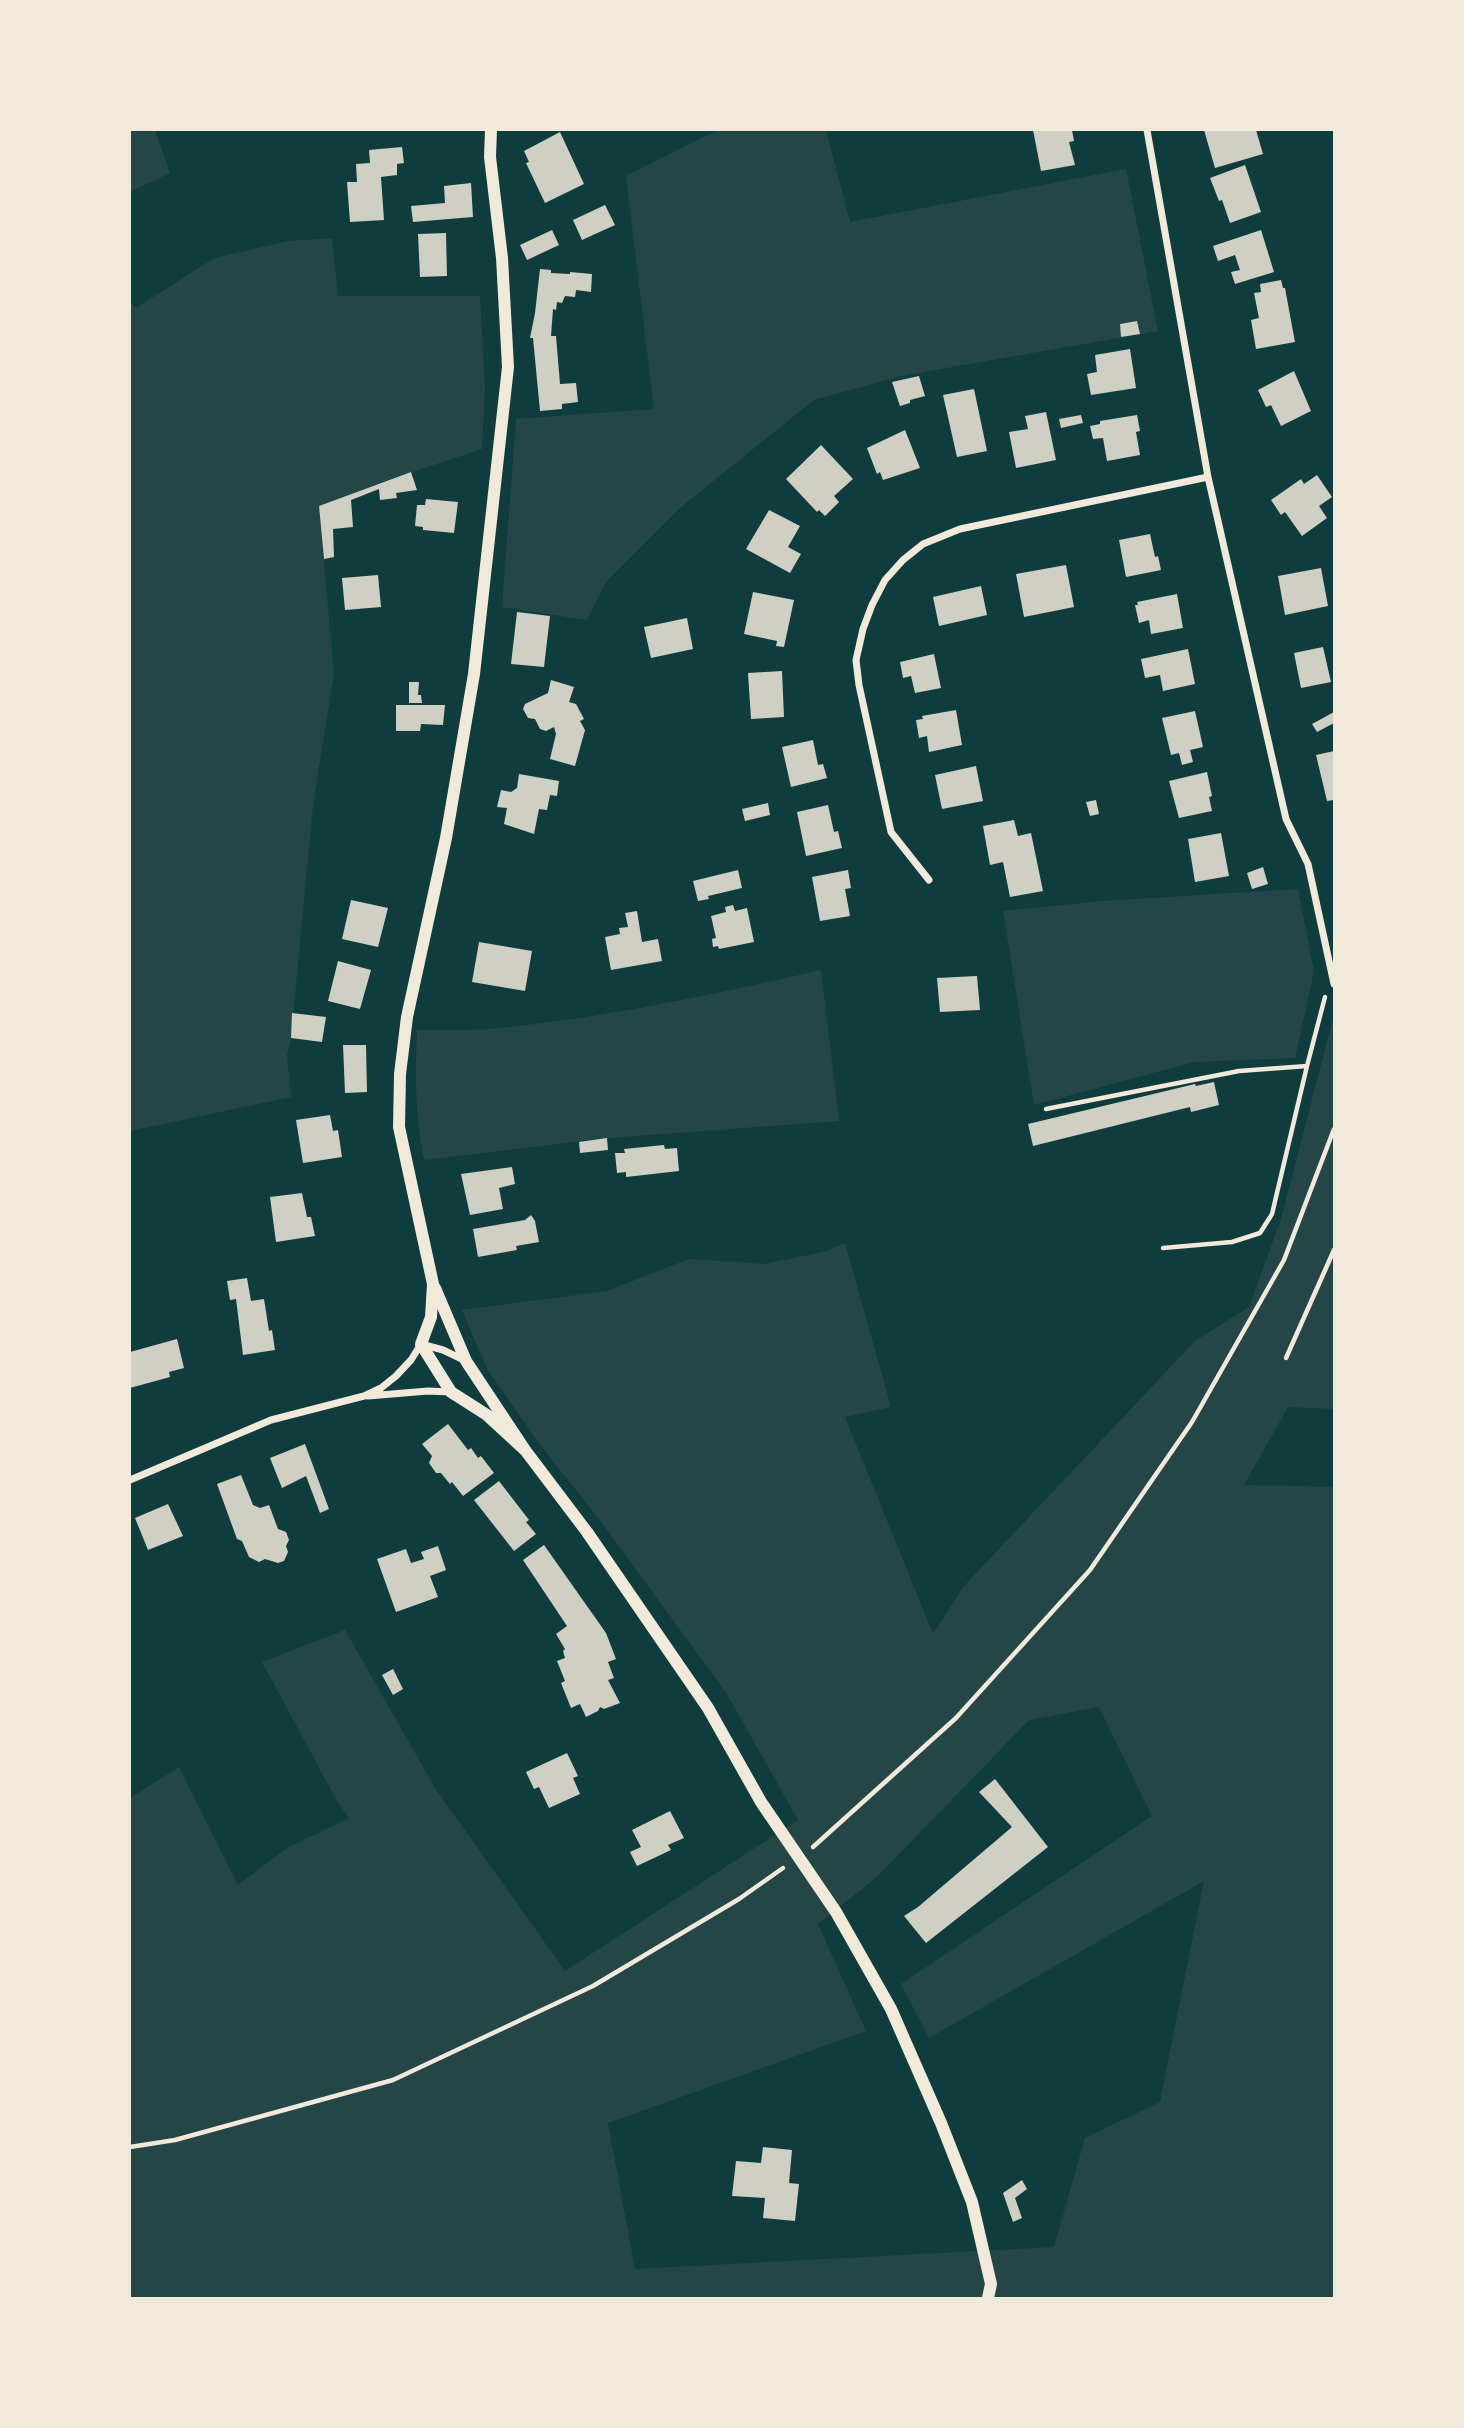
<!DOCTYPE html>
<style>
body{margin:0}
#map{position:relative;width:1464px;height:2428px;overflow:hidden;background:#0f3d3e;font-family:"Libre Baskerville",serif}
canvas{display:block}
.frame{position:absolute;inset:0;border:131px solid #f1e9da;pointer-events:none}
</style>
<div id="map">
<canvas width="1464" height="2428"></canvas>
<div class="frame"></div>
</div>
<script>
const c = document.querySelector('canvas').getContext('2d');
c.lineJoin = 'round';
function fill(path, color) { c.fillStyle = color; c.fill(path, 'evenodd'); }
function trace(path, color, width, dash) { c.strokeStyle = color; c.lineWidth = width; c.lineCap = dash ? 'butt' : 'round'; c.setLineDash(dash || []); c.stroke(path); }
fill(new Path2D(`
 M130 130H155L170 173 130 192Z
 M723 130H826L850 222 1126 169 1158 331 901 376 814 400 680 508 606 582 587 620 502 607 516 419 654 409 626 176 709 134Z
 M332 238 338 296H480L485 388 482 449 379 483 319 507 334 674 313 805 291 1038 287 1055 291 1097 130 1131V302L136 308 214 258 289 241Z
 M1298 889 1314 971 1295 1058 1194 1062 1034 1105 1003 911 1103 901Z
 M821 970 839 1121 608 1138 424 1160C415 1116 415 1075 417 1030 441 1030 467 1031 491 1029 603 1018 712 995 821 970Z
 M1334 1015V1409L1288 1407 1244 1485 1334 1487V2298H130V1798L179 1767 238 1885 287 1848 349 1818 337 1801 262 1662 345 1630 435 1788 565 1971 798 1820 727 1694 602 1523 541 1446 487 1369 462 1310 607 1291 689 1259 764 1264 824 1252 845 1243 891 1407 845 1417 933 1634 964 1586 1195 1341 1249 1307 1281 1219ZM1099 1707 1152 1816 901 1984 929 2038 1204 1881 1160 2102 1085 2138 1054 2247 635 2269 608 2123 866 2031 818 1924 877 1877 1029 1720Z`), '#244646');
fill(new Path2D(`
 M1033 130H1072L1074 141 1069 142 1075 165 1041 171Z
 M1204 130H1256L1263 154 1215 168Z
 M560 132 584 184 545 203 526 163 529 162 524 151Z
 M402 147 404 163 397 164V175L381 177 384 220 350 222 347 182H357L356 164 370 163 369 150Z
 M1245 165 1261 212 1230 223 1222 200 1219 201 1210 178Z
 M471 183 473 217 413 222 411 206 445 203 444 186Z
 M605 205 615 225 582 240 573 220Z
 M552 230 559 245 527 260 520 245Z
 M1261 230 1274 272 1235 284 1231 272 1240 270 1235 255 1218 261 1213 246Z
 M446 233 447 276 420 277 418 234Z
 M540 269 551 270V273L570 274V272L592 274 591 292 576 290 575 297 565 296 562 303 557 302 556 310 553 309 551 336H556L560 384 576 383 578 402 562 404V409L540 411 533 338H530L535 313Z
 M1281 280 1283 288H1285L1295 342 1256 349 1251 320 1259 318 1254 293 1261 292 1260 284Z
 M1137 321 1140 334 1121 337 1120 324Z
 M1130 349 1136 388 1091 395 1087 374 1097 372 1095 355Z
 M1294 371 1311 411 1281 426 1271 405 1266 407 1258 390Z
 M919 376 925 396 910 400V403L900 406 892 382Z
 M974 389 987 451 957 457 943 395Z
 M1046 412 1056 460 1016 468 1009 432 1028 429 1025 416Z
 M1081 415 1083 423 1061 428 1059 419Z
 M1137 415 1140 431 1136 432 1140 455 1107 461 1103 438 1093 439 1090 426 1100 424V421Z
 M905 430 920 468 883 480 880 472 877 474 867 448Z
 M821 445 853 479 834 496 839 502 825 516 819 510 817 512 786 479Z
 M411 472 417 490 396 493 397 498 380 500 379 489 351 500 353 527 333 529 334 557 324 559 319 506Z
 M1317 475 1332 497 1319 506 1327 518 1302 536 1285 512 1281 515 1271 500 1301 479 1304 484Z
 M426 499 458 502 454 533 423 530V527L415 526 417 505H425Z
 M769 510 800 526 788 547 801 554 790 573 746 549Z
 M1150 534 1155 557 1158 556 1161 570 1126 577 1119 540Z
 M1066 565 1074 607 1024 617 1016 574Z
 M1321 568 1328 606 1285 615 1278 576Z
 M378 575 381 607 345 610 342 578Z
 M981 586 987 615 939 626 933 597Z
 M753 592 794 600 784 647 776 646 777 641 744 634Z
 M1177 594 1183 628 1151 634 1149 620 1139 623 1135 605H1138L1137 602Z
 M517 612 550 616 544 667 511 664Z
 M687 618 693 649 651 658 644 627Z
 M1323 647 1331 682 1301 688 1294 653Z
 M1188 649 1195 684 1163 691 1160 675 1145 678 1141 659Z
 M934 654 941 688 915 693 911 676 903 678 900 662Z
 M782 671 784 717 751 719 748 673Z
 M551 680 574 687 569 702 576 704 584 719 580 721 585 730 575 766 550 759 556 734 554 727 546 731 540 729 535 719 528 718 523 709 525 704 548 693Z
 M409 682H419L418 695H421L422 703H409Z
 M396 705H445L443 725 421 724 420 731H396Z
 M956 710 962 745 929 752 927 736 919 738 916 720 923 719 922 716Z
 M1195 711 1203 747 1190 750 1193 762 1182 765 1179 753 1171 755 1162 718Z
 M1334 712V723L1317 732 1312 724Z
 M813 740 818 765 823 764 827 778 791 787 782 747Z
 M1334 751V800L1327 801 1316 755Z
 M976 766 983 801 942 809 935 775Z
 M1207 772 1212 796 1209 797 1212 811 1179 818 1169 781Z
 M519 774 559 781 557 796 550 795 547 810 539 809 534 834 504 824 507 808 497 807 501 790 511 792 517 788Z
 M1096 800 1099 814 1090 816 1086 802Z
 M768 803 770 815 745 821 742 809Z
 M828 805 834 832 838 831 842 848 806 856 797 812Z
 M1014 820 1018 836 1031 833 1043 891 1010 897 1003 862 990 865 983 826Z
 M1221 833 1229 876 1195 882 1188 839Z
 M1263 867 1268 884 1252 889 1247 873Z
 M738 870 742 888 708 896 709 899 698 901 693 881Z
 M848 870 851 888 845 889 850 916 820 921 812 877Z
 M351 900 388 908 378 947 342 939Z
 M733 905 735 911 747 908 754 942 719 949 718 946 713 947 712 939 716 938 711 916 726 912 725 907Z
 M637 911 642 942 658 939 662 961 611 970 605 937 620 934 619 928 628 927 625 913Z
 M479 942 532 951 525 991 472 982Z
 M338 961 371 970 360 1009 328 1001Z
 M977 976 980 1010 940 1012 937 978Z
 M292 1013 326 1017 322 1042 291 1038Z
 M343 1045H366L367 1092 345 1093Z
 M1214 1082 1219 1105 1191 1112 1190 1107 1033 1146 1028 1124 1195 1084 1196 1086Z
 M330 1115 333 1131 338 1130 342 1157 303 1163 296 1120Z
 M607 1138 608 1150 580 1153 579 1142Z
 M664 1145 665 1149 677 1148 679 1171 626 1177V1172L617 1173 615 1153H625L624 1149Z
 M512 1167 515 1184 499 1188 503 1209 470 1215 461 1174Z
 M302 1193 307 1217H311L315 1236 276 1242 270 1197Z
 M531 1215 535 1221 539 1242 516 1246 517 1250 478 1257 473 1229 525 1220Z
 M247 1278 251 1301 264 1299 269 1331 272 1330 275 1350 243 1355 236 1299 230 1300 227 1281Z
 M177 1339 184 1368 169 1372 170 1377 130 1388V1352Z
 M448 1424 468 1450 471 1448 478 1458 481 1456 494 1473 463 1496 452 1482 450 1484 441 1473H436L429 1463 432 1456 422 1444Z
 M305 1444 329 1509 320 1513 306 1476 282 1488 270 1458Z
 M241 1475 253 1505 260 1508 269 1505 278 1529 286 1532 289 1540 286 1546 288 1552 284 1561 278 1563 265 1559 259 1562 249 1557 242 1541 237 1539 217 1484Z
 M499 1481 529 1520 526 1522 536 1534 514 1551 474 1500Z
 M168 1504 183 1536 148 1550 135 1518Z
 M544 1545 606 1633 616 1659 608 1662 614 1678 608 1680 620 1703 604 1709 600 1707 598 1711 586 1717 580 1704 571 1708 561 1683 565 1681 557 1661 565 1658 563 1651 565 1649 556 1634 567 1626 523 1560Z
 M438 1546 446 1570 430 1576 438 1597 396 1612 377 1559 406 1549 411 1563 424 1559 421 1552Z
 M393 1669 403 1689 393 1695 382 1675Z
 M567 1753 578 1776 573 1778 580 1794 549 1808 539 1787 534 1789 526 1772Z
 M995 1779 1048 1847 926 1943 904 1916 918 1907 1012 1827 979 1792Z
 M670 1811 684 1838 668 1845 671 1850 637 1866 630 1852 641 1847 632 1830Z
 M763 2147 792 2150 789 2183 799 2184 795 2221 763 2218 765 2198 732 2196 736 2161 761 2163Z
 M1022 2180 1027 2189 1015 2198 1022 2218 1013 2222 1003 2193Z`), '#cfcfc3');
trace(new Path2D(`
 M1046 1109 1239 1071 1307 1066
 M1163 1248 1232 1242 1260 1233 1272 1214 1307 1066 1325 997
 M1286 1358 1334 1250
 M813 1847 956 1718 1090 1570 1192 1422 1284 1260 1334 1129
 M130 2147 175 2140 393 2080 593 1986 739 1899 783 1868`), '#f1e9da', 4.5);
trace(new Path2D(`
 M1147 130 1208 477 1286 819 1308 864 1334 984
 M929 880 891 832 859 685 856 660 863 629 872 605 885 580 903 560 923 544 960 529 1208 477
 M368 1396 428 1391 450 1392
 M130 1480 271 1420 364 1396 381 1388 396 1376 411 1360 421 1344 443 1350 466 1361`), '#f1e9da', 7);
trace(new Path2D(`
 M491 130 490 157 502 258 508 367 474 674 446 838 407 1017 400 1074 399 1127 433 1284 431 1317 421 1344 451 1392 487 1415 525 1450
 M435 1288 466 1361 525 1450 587 1532 708 1708 761 1802 836 1912 891 2009 941 2123 972 2202 991 2284 988 2298`), '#f1e9da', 12);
</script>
